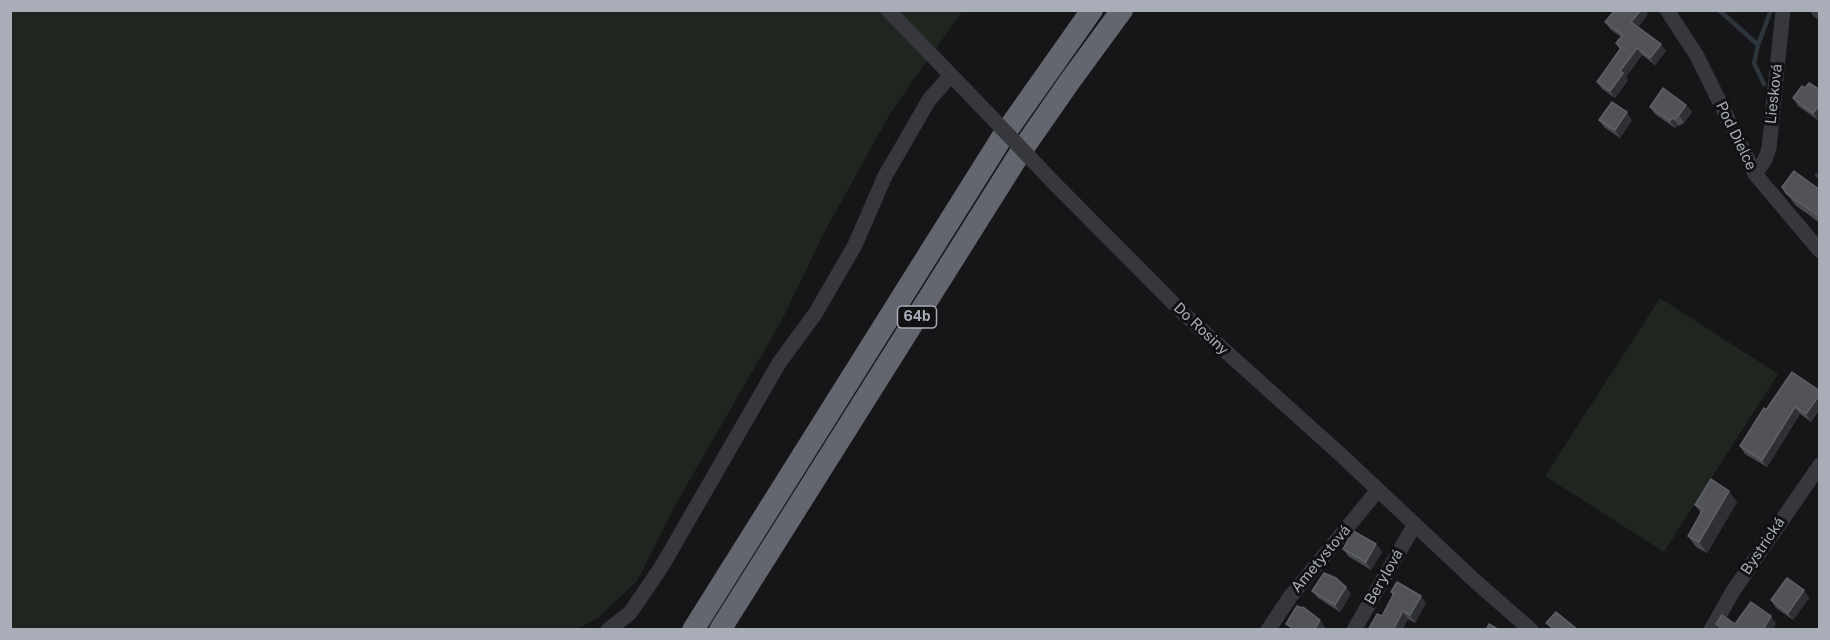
<!DOCTYPE html>
<meta charset="utf-8">
<style>
body{margin:0}
#map{position:relative;width:1830px;height:640px;overflow:hidden;background:#161618;font-family:"Public Sans",sans-serif}
canvas{display:block}
.frame{position:absolute;inset:0;border:12px solid #a8adb8;pointer-events:none}
</style>
<div id="map">
<canvas width="1830" height="640"></canvas>
<div class="frame"></div>
</div>
<script>
const c = document.querySelector('canvas').getContext('2d');
c.lineJoin = 'round';
function fill(path, color) { c.fillStyle = color; c.fill(path, 'evenodd'); }
function trace(path, color, width, dash) { c.strokeStyle = color; c.lineWidth = width; c.lineCap = dash ? 'butt' : 'round'; c.setLineDash(dash || []); c.stroke(path); }
function drawText(font, color, halo, rows, align = 'center') {
  c.font = font + ' "Public Sans",sans-serif'; c.lineWidth = 6; c.setLineDash([]); c.textBaseline = 'middle'; c.strokeStyle = halo; c.fillStyle = color; for (const [text, x, y, turn = 0] of rows) {
    c.save(); c.translate(x, y); c.rotate((+turn || 0) * Math.PI / 180); c.textAlign = isNaN(turn) ? turn : align; if (halo) c.strokeText(text, 0, 0); c.fillText(text, 0, 0); c.restore();
  }
}
fill(new Path2D(`
 M10 11H965L961 13 891 112 825 231 782 320 677 502 637 581 598 618 576 630 11 629Z
 M1660 298 1778 374 1664 552 1545 476Z`), '#1e261f');
trace(new Path2D(`
 M1719 10 1758 45 1754 63 1764 84
 M1758 45 1771 10
 M1817 175 1820 177`), '#2c353c', 4.5);
trace(new Path2D(`
 M888 10 975 100
 M1667 10 1697 56 1755 174 1820 251
 M1818 10 1820 12
 M1755 174 1765 160 1769 148 1783 10
 M1056 185 1183 313 1341 455 1475 581 1531 630
 M608 630 630 613 662 566 779 363 815 314 855 245 885 176 929 100 951 75
 M1268 630 1290 597 1378 490
 M1354 630 1415 524
 M1711 630 1733 591 1820 465`), '#37383d', 15);
trace(new Path2D(`
 M693 630 1001 139 1092 10
 M720 630 1020 153 1070 81 1122 10`), '#63666e', 22);
trace(new Path2D(`
 M975 100 1056 185`), '#37383d', 15);
fill(new Path2D(`
 M1648 14 1638 27 1666 51 1655 65 1642 55 1626 77 1628 80 1615 98 1602 89 1597 82 1620 50 1616 43 1621 37 1610 29 1605 22Z
 M1820 90V118L1818 120 1798 106 1793 98Z
 M1686 105 1692 112 1684 123 1679 126 1678 125 1675 128 1655 114 1650 107Z
 M1599 120H1632L1620 138 1604 127Z
 M1782 187 1820 190V223L1795 205Z
 M1820 391V409L1811 422 1800 414 1767 467 1745 454 1740 446 1766 410Z
 M1737 502 1707 553 1696 547 1688 536 1701 513 1695 505Z
 M1376 544 1382 552 1371 570 1348 556 1343 549Z
 M1346 587 1351 594 1340 612 1318 598 1312 591Z
 M1804 590 1809 598 1793 620 1776 608 1771 600Z
 M1391 592 1426 603 1415 623 1408 619 1402 630H1368L1382 616 1393 595Z`), '#47494d');
fill(new Path2D(`
 M1641 10H1645L1648 14 1636 29 1631 22Z
 M1661 44 1666 51 1655 65 1650 58Z
 M1637 48 1642 55 1626 77 1628 80 1615 98 1610 91 1620 71Z
 M1686 105 1692 112 1684 123 1679 115Z
 M1820 105V118L1818 120 1813 113Z
 M1627 112 1632 120 1620 138 1615 130Z
 M1672 118 1678 125 1675 128 1670 121Z
 M1820 394V409L1811 422 1806 414Z
 M1795 407 1800 414 1767 467 1762 460Z
 M1729 491 1737 502 1707 553 1699 542Z
 M1376 544 1382 552 1371 570 1366 562Z
 M1346 587 1351 594 1340 612 1335 605Z
 M1804 590 1809 598 1793 620 1788 613Z
 M1421 596 1426 603 1415 623 1410 615Z
 M1403 611 1408 619 1402 630H1393Z
 M1771 616 1776 624 1773 630H1763Z
 M1320 620 1325 627 1324 630H1314Z`), '#2f3033');
const building = new Path2D(`
 M1615 10H1641L1631 22 1661 44 1650 58 1637 48 1620 71 1623 73 1610 91 1597 82 1621 48 1616 43 1623 35 1605 22Z
 M1809 83 1820 90V105L1813 113 1793 98 1802 86 1805 88Z
 M1663 88 1686 105 1679 115 1674 119 1672 118 1670 121 1650 107Z
 M1612 102 1627 112 1615 130 1599 120Z
 M1794 171 1820 190V217L1787 194 1782 187Z
 M1792 372 1820 391V394L1806 414 1795 407 1762 460 1740 446 1764 408 1766 410Z
 M1711 479 1729 491 1699 542 1688 536 1703 509 1695 505Z
 M1353 531 1376 544 1366 562 1343 549Z
 M1324 573 1336 578 1346 587 1335 605 1312 591Z
 M1787 578 1804 590 1788 613 1771 600Z
 M1397 582 1421 596 1410 615 1403 611 1393 630H1368L1377 614 1382 616 1394 593 1391 592Z
 M1751 602 1771 616 1763 630H1724L1716 624 1722 615 1735 624Z
 M1297 606 1302 608 1303 607 1320 620 1314 630H1295L1286 624Z
 M1556 612 1578 630H1555L1546 623Z
 M1489 624 1499 630H1486Z`);
fill(building, '#525359');
trace(building, '#5f6168', 1.5);
for (const [x, y, w] of [
 [917,317,39]
]) { const box = new Path2D(); box.roundRect(x - w / 2, y - 11, w, 22, 4.5); c.fillStyle = '#111113'; c.fill(box); trace(box, '#a8adb8', 1.5); }
drawText('bold 14px', '#a8adb8', null, [
 ["64b",917,317]
]);
drawText('15px', '#a8adb8', '#111113', [
 ["Liesková",1774,94,-84],
 ["Pod Dielce",1736,136,64],
 ["Do Rosiny",1201,329,43],
 ["Bystrická",1763,546,-56],
 ["Ametystová",1321,559,-50],
 ["Berylová",1384,577,-60]
]);
</script>
